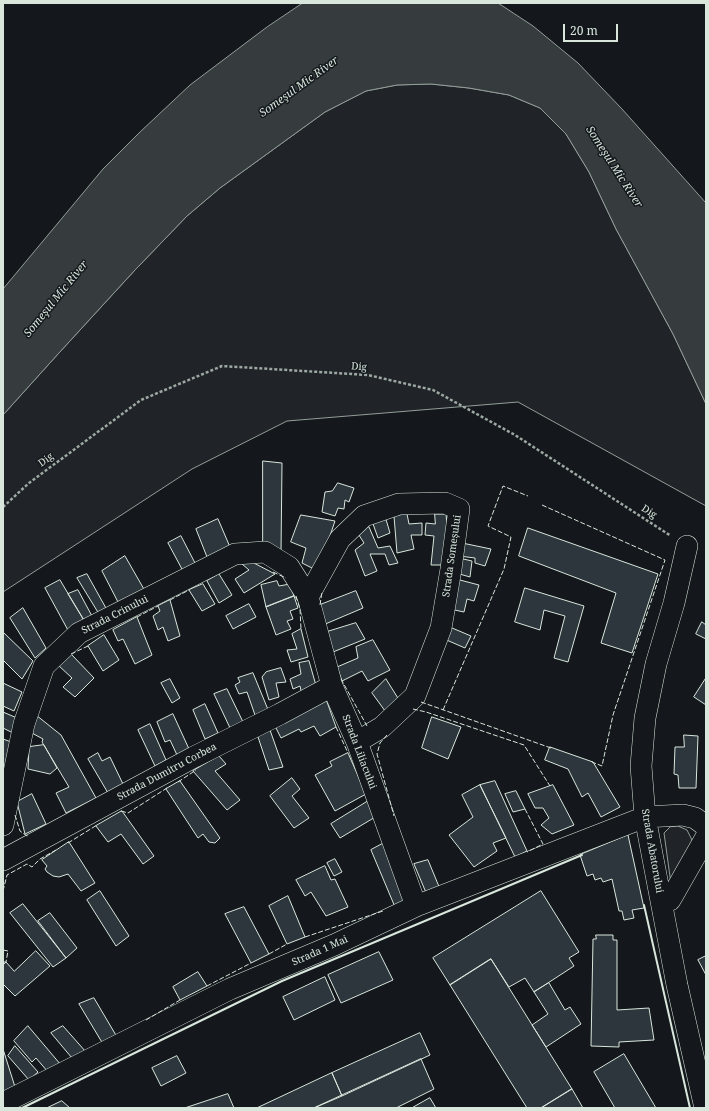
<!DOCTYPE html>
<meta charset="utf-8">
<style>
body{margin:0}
#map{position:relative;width:709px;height:1111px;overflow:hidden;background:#14181c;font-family:"Noto Serif",serif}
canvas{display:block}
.frame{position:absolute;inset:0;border:4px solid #d8e6dc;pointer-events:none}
.scale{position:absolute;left:563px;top:24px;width:55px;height:18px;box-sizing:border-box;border:2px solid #d8e6dc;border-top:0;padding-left:5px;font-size:12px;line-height:14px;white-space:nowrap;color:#d8e6dc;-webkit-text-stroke:3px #14181c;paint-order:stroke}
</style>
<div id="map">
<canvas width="709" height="1111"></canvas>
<div class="frame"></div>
<div class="scale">20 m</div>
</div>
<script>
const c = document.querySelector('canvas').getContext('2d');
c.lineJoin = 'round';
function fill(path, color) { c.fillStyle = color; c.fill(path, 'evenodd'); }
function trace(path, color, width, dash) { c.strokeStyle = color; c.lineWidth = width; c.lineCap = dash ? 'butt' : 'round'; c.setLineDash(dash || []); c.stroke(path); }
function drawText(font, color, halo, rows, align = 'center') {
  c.font = font + ' "Noto Serif",serif'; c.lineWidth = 3; c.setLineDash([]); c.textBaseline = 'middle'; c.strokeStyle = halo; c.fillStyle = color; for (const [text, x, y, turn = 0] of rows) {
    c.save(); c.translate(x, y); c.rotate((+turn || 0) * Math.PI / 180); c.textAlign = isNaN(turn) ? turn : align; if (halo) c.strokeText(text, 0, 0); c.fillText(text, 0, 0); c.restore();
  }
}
const green = new Path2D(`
 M431 84 469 88 509 95 540 108 566 134 589 172 616 229 673 334 706 404V506L518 402 287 421 192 469 3 592V415L58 354 135 270 187 216 220 188 325 112 366 91 397 85Z
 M678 826 687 830 693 842 671 884 664 833 670 827Z`);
fill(green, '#202428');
trace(green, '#939e99', 1);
const water = new Path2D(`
 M303 3H498L533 26 578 63 622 109 706 203V404L673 334 616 229 589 172 566 134 540 108 509 95 469 88 431 84 397 85 366 91 325 112 220 188 187 216 135 270 58 354 3 415V289L103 169 139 133 190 85 267 27Z`);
fill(water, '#363b3e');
trace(water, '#939e99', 1);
const building = new Path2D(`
 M263 461 282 463 281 552 263 543Z
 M338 483 354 488 349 502 345 500 344 509 338 508 335 516 322 512 325 492 332 491Z
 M407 514 409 524 422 523V535H411L414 549 397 553 394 516Z
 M435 514H446L448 536 445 565H431L434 536 425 535 426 523 435 524Z
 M301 515 335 521 318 571 302 563 306 548 291 542Z
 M385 516 390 533 378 538 372 521Z
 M218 519 230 547 207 557 196 529Z
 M369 527 378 548 390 546 398 563 389 565 385 554H370L377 571 365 576 355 550 364 543 357 532Z
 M528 528 658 574 632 653 601 643 616 593 519 556Z
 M181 536 195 563 183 571 168 543Z
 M462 543 491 549 485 566 475 563V558L459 556Z
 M125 556 145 591 119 604 102 571Z
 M459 558 472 561 470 577 456 573Z
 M250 561 275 574 244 593 235 579 249 570 242 564Z
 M87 574 107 610 99 614 77 578Z
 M219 574 232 595 219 603 207 581Z
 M456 579 479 585 474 601 467 599 464 612 450 609Z
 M60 580 85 622 69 632 45 588Z
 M277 581 279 586 290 584 294 596 266 607 261 585Z
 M203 584 215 604 202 611 189 590Z
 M525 588 584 606 568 662 554 658 565 616 544 610 540 630 515 622Z
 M78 590 93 618 85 622 68 594Z
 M356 591 363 608 323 625 320 605Z
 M294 596 298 608 290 611 293 619 287 621 291 629 276 635 266 607Z
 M170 600 180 636 168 641 163 627 158 630 153 616 160 611 158 606Z
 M249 604 256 617 233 629 226 616Z
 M23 608 46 648 35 658 10 618Z
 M137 617 152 655 135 664 123 639 118 641 113 630Z
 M702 622 706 625V639L696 634Z
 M356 623 365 639 333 652 327 632Z
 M445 625 471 636 465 648 442 638Z
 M301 629 308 657 291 662 287 650 297 649 292 634Z
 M3 632 33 661 22 679 3 660Z
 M104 635 119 660 103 671 88 646Z
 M373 640 390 670 368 681 362 671 342 681 337 667 358 658 356 647Z
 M71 654 94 678 75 697 63 687 72 678 58 665Z
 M309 661 317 689 302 695 300 686 293 689 290 679 301 674 299 663Z
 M281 668 286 682 276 683 279 697 269 700 262 677 266 672Z
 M253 673 269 712 256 718 247 692 239 694 235 685 240 682 238 678Z
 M706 678V705L694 697Z
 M170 679 180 698 172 703 161 683Z
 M386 679 401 703 388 715 372 693Z
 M3 683 22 692 14 711 3 706Z
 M227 689 244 724 231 730 214 694Z
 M326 699 336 727 320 736 314 726 301 732 299 729 281 738 275 726Z
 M205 704 218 733 205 739 193 710Z
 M3 712 17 718 13 733 3 728Z
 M173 714 189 749 177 755 170 740 165 742 157 722Z
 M36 715 61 735 96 798 66 813 56 793 69 787 42 742 43 739 30 732Z
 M432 717 461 727 448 759 422 748Z
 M150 724 166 760 155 766 138 730Z
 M270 730 283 767 269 770 257 734Z
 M684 735 698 736 696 788H679L678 775 674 774 675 747H684Z
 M3 739 14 743 5 769H3Z
 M44 745 57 768 50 774 28 769 29 747Z
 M550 747 593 762 620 807 601 817 588 793 582 797 568 769 545 760Z
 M98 753 102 761 110 757 123 784 108 793 88 759Z
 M348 753 366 794 335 811 315 775 332 766 330 762Z
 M219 756 226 764 215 771 240 800 227 810 193 771Z
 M292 778 300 789 292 796 309 818 294 828 270 796Z
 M180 781 220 838 215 843 209 842 203 834 198 838 166 789Z
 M495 781 527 851 515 857 480 785Z
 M480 785 506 838 493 843 497 851 474 867 449 835 473 817 462 795Z
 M553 785 574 825 552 834 541 825 549 818 543 808H535L528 794Z
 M516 791 525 809 513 812 505 794Z
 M32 794 46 824 25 834 17 802Z
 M370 800 377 816 340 838 331 824Z
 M122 811 154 856 143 864 121 834 108 842 96 826Z
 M628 835 644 908 632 910 634 918 624 920 622 911H619L612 879 603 882 601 878 595 880 593 874 587 876 580 855Z
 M69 842 95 883 81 891 68 874 59 877 53 876 47 872 45 869 47 866 42 860Z
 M386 842 408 902 395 907 371 850Z
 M335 859 342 872 334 876 327 863Z
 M428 860 440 889 427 895 414 864Z
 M325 866 331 880 335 879 348 907 326 916 311 892 305 896 296 880Z
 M100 891 129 936 116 946 87 900Z
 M541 891 579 952 569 958 574 966 534 992 525 978 509 987 491 959 450 985 433 958Z
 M288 896 305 937 287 944 269 906Z
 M23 904 66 958 53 967 10 913Z
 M244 907 269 954 251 963 225 914Z
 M50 913 77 948 66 958 38 921Z
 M596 935H613V940H617V1010L649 1008 654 1040 619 1042V1047L591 1046 593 939H596Z
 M36 951 50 966 15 996 3 984V965L6 962 14 971Z
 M379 952 393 980 341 1003 328 975Z
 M706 956V975L698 960Z
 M491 959 572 1089 541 1108H527L450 985Z
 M198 972 207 986 180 1000 173 987Z
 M325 977 335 1000 294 1020 283 997Z
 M549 983 565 1010 570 1007 581 1024 546 1047 532 1025 548 1014 534 992Z
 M94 998 117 1037 103 1044 79 1004Z
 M28 1026 61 1065 48 1072 36 1058 32 1062 14 1041Z
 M63 1026 86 1052 72 1058 51 1033Z
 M420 1033 430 1055 342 1096 332 1073Z
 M15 1046 38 1072 29 1080 8 1056Z
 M3 1049 16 1090 3 1095Z
 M624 1054 656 1108H615L594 1072Z
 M177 1056 186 1073 161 1086 152 1068Z
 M421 1059 434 1089 396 1108H314Z
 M332 1073 342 1096 314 1108H257Z
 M572 1089 583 1108H541Z
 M228 1094 234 1108H185Z
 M430 1098 436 1108H412Z
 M62 1101 70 1108H47Z`);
fill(building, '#2c363c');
trace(building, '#d8e6dc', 1);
const minor = new Path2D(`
 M687 546 674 603 656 664 645 718 641 766 645 817 677 985 705 1108
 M308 597 340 539 364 516 399 504 445 503 459 509 451 569 441 628 415 696 382 727 357 742
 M3 825 24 724 44 666 79 633 235 554 265 552 289 567 308 597 332 686 357 742 416 906
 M3 860 194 757 280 714 332 686
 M662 902 670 900 673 895 706 837
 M3 1103 230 989 334 945 416 906 645 817 683 815 695 818 706 826`);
trace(minor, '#d8e6dc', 22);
trace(new Path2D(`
 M3 507 29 483 141 400 222 366 368 375 433 390 515 435 671 536`), '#9da8a2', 2.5, [3, 2]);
trace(minor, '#14181c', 21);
trace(new Path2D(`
 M542 505 665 560 613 715 602 766 592 762
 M273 572 286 578
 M296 596 300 609 301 629
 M170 600 189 590
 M320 605 322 592
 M137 617 158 606
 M71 654 88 646
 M341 679 367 726
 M421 702 551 748
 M413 709 426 712 524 745 550 786
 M443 710 504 569 511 537 488 526 503 486 528 496
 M336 727 348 753
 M387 735 380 743 377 754 394 816
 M178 782 196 770
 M525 809 543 844 527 852
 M121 811 128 813 167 788
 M15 815 20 831 27 836 29 835
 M68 843 97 825
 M3 891 7 875 27 864 32 867 40 859 56 850
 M305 937 383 911
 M3 950 8 951 6 962H3
 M269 954 287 944
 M207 986 251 963
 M146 1020 180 1000`), '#d8e6dc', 1, [5, 2]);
trace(new Path2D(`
 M644 905 690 1108
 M22 1108 282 981 582 855`), '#d8e6dc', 2);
drawText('10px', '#d8e6dc', '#14181c', [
 ["Dig",359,367,4],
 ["Dig",46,460,-36],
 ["Dig",649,512,33],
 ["Strada Someșului",452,556,-82],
 ["Strada Crinului",115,615,-27],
 ["Strada Liliacului",359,752,69],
 ["Strada Dumitru Corbea",167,772,-28],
 ["Strada Abatorului",652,851,80],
 ["Strada 1 Mai",320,951,-24]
]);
drawText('italic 11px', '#d8e6dc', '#14181c', [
 ["Someşul Mic River",299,87,-36],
 ["Someşul Mic River",614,167,57],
 ["Someşul Mic River",56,299,-51]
]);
</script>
